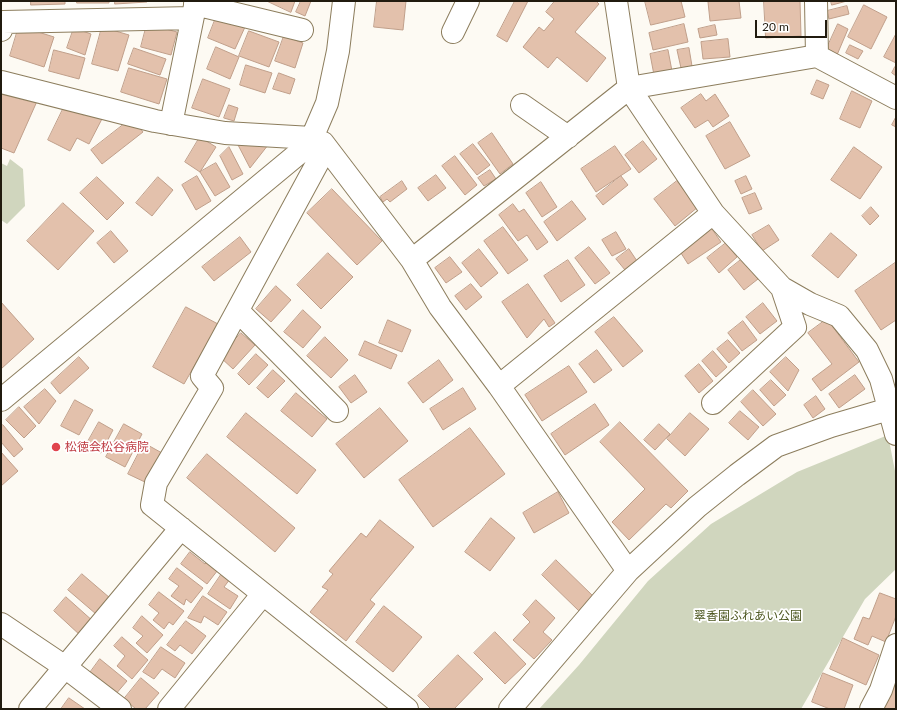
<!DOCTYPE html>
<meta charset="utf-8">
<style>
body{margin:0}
#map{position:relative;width:897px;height:710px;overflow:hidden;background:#fdfaf3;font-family:Lato,sans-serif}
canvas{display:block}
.frame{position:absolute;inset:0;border:2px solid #211b0f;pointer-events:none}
.scale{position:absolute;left:755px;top:20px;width:72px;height:18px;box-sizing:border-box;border:2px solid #211b0f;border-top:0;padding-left:5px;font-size:12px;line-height:14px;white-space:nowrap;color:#211b0f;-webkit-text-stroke:3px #fff;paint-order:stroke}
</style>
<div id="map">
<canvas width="897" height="710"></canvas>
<div class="frame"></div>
<div class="scale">20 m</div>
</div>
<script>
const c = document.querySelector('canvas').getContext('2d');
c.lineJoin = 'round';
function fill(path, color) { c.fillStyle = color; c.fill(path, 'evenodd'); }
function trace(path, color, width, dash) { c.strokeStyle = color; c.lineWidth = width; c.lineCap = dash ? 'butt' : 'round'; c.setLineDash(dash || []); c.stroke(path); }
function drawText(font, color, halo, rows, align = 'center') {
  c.font = font + ' Lato,"Noto Sans JP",sans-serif'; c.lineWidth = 3.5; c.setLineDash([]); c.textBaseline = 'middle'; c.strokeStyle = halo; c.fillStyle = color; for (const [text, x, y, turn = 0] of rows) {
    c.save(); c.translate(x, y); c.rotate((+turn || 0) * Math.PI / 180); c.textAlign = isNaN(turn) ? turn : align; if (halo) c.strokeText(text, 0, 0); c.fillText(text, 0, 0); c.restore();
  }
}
fill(new Path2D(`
 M10 159 23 169 25 206 7 224 1 220V163L7 166Z
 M888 435 896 476V569L865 599 801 709H539L579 665 648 581 711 524 797 472Z`), '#d0d6be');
const building = new Path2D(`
 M31 1H65V4L31 5Z
 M77 1H109V3H77Z
 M115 1H147V2L115 4Z
 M267 1H295L291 12Z
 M301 1H311L305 16 296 12Z
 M377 1H406L403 30 374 27Z
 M515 1H528L507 42 497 36Z
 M555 1H596L599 4 575 32 606 58 587 82 557 57 548 68 523 47 539 27 544 31 554 19 546 12Z
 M645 1H681L685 17 651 25Z
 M715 1H739L741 18 710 21 708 2Z
 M764 1H800L801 36 766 38Z
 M831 1H847L832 5Z
 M864 5 887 17 871 49 848 37Z
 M847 6 849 14 829 19 827 11Z
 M217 15 245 27 235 49 208 38Z
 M147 24 177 32 171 55 141 47Z
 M684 24 688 42 653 50 649 33Z
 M838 24 848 29 837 55 826 50Z
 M715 25 717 35 700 38 698 29Z
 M19 26 54 37 44 67 10 56Z
 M102 27 129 35 118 71 92 64Z
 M74 28 91 34 85 55 67 48Z
 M249 31 279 42 269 67 239 56Z
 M896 34V63L884 57Z
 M284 36 303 43 295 68 275 61Z
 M728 39 730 57 703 59 701 42Z
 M850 45 863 51 858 59 846 53Z
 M216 47 239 57 230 79 207 69Z
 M134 48 166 59 160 75 128 64Z
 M689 48 692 66 681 68 677 50Z
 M54 50 85 58 79 79 49 71Z
 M668 50 672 71 654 75 650 54Z
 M246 65 272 73 265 93 240 85Z
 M895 67 896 68V76L892 73Z
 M129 68 167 79 159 104 121 92Z
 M279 73 295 79 290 94 273 89Z
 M203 79 230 89 219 117 192 108Z
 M817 80 829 85 823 99 811 94Z
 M1 82 38 99 14 153 1 148Z
 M852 91 872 101 860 128 840 119Z
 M701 94 706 101 715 94 729 116 713 127 708 120 695 128 681 108Z
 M65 105 84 115 88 107 104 115 89 144 77 138 70 151 48 140Z
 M229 105 238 108 234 121 224 118Z
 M896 117V127L892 125Z
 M132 118 143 132 102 164 91 150Z
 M730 122 750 156 725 169 706 136Z
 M492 133 513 164 500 174 478 143Z
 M200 137 216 147 200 172 185 162Z
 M272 140 250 168 237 143Z
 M643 141 657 159 639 173 625 155Z
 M473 144 490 165 477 175 460 154Z
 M615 146 631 169 596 192 581 169Z
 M229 147 243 174 232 180 220 156Z
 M854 147 882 167 860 199 831 180Z
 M455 156 477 185 465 195 442 166Z
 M216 163 230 187 215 196 200 172Z
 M490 170 496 179 484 186 478 178Z
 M436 175 446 188 428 201 418 188Z
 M197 176 211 201 196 210 182 185Z
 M621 176 628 185 603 205 596 196Z
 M746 176 752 189 741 194 735 181Z
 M97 177 124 203 107 220 80 193Z
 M158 177 173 190 152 216 136 203Z
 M402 181 407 189 390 202 387 199 383 202 380 197Z
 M677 181 698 207 675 226 654 199Z
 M541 182 557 207 542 217 526 193Z
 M332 189 382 241 357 265 307 213Z
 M755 193 762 209 749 214 742 198Z
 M572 201 586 219 557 241 544 222Z
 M63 203 94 231 58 270 27 241Z
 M513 204 519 212 524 209 548 242 537 250 527 235 518 241 499 215Z
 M871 207 879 216 870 225 862 216Z
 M769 225 779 240 762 251 752 235Z
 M503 227 528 260 508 274 484 241Z
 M712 229 721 242 688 264 679 250Z
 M111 231 128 251 114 263 97 243Z
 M616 232 626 249 612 256 602 240Z
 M831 233 857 255 838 278 812 256Z
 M240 237 251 252 214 281 202 267Z
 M726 243 737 257 719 273 707 258Z
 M589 247 610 273 595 284 575 258Z
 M479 249 498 273 481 287 462 263Z
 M629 249 637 261 625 270 616 259Z
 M328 253 353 277 321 309 297 285Z
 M450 257 462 272 446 283 435 268Z
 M742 259 758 279 744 290 728 270Z
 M568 260 585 285 561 302 544 276Z
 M895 263 896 265V320L881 330 855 291Z
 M471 284 482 297 466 310 455 296Z
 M528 284 555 323 549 327 544 319 527 338 502 302Z
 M276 286 291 300 271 322 256 309Z
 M1 302 34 339 1 369Z
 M763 303 777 321 760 334 746 317Z
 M186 307 218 324 184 384 153 367Z
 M303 310 321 327 303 348 284 332Z
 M614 317 643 351 623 367 595 332Z
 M827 319 859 362 821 391 812 379 832 364 808 333Z
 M388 320 411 330 402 352 379 343Z
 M743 321 757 340 742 351 728 333Z
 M241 333 255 345 233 369 220 357Z
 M325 337 348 360 331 378 307 356Z
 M728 340 740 353 729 363 717 349Z
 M365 341 397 355 391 369 359 355Z
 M597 350 612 370 594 383 579 364Z
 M713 351 727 367 716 377 702 361Z
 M256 354 268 365 249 385 238 374Z
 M79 357 89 368 60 394 51 383Z
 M786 357 799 370 788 391 770 372Z
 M439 360 453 380 423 403 408 383Z
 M699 364 713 381 699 393 685 376Z
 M569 366 587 392 542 421 525 395Z
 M273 370 285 381 268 398 257 388Z
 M355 375 367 392 351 403 339 387Z
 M855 375 865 389 839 408 829 394Z
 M771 380 786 395 774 406 760 390Z
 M463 388 476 409 443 430 430 409Z
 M45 389 56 401 39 424 24 407Z
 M753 390 776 414 763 426 741 402Z
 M296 393 327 419 312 437 281 411Z
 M816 396 825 409 813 418 804 405Z
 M75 400 93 410 79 435 61 426Z
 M595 404 609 425 565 455 551 434Z
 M19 407 36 426 24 438 6 420Z
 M380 408 408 441 364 478 336 444Z
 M740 411 759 427 748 440 729 423Z
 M246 413 316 470 297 494 227 437Z
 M690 413 709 429 685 456 667 439Z
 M99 422 113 430 101 453 86 445Z
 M620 422 688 491 671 508 666 504 629 540 612 522 645 489 600 442Z
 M124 424 142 434 125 467 106 457Z
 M659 424 670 434 655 450 644 440Z
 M3 425 23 449 14 457 1 442V426Z
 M470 428 505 474 433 527 399 480Z
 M144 443 162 453 147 483 128 474Z
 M1 452 18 471 1 486Z
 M207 454 295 528 275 552 187 478Z
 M558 492 569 513 534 533 523 513Z
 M491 518 515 538 490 571 465 552Z
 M380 520 414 547 370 600 375 604 346 641 310 612 328 590 322 587 333 574 329 571 361 533 366 537Z
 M190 552 205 564 210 558 221 566 207 584 181 564Z
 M556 560 593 596 579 611 542 575Z
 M177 568 203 588 191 603 186 599 184 605 171 596 179 586 169 579Z
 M225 569 233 575 224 587 238 596 230 609 208 594Z
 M82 574 110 598 96 614 68 590Z
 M159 592 184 611 173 625 169 622 164 629 153 620 159 613 149 605Z
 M880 593 896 599V616L886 642 872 636 868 645 854 639 863 617 869 619Z
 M203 596 227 612 218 625 204 616 201 623 188 618Z
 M66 597 94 622 81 636 54 611Z
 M536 600 555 618 543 632 552 640 534 659 513 640 530 622 523 615Z
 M384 606 422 637 393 672 356 642Z
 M142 616 163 635 147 653 136 643 143 636 133 628Z
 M186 621 206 636 192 654 180 645 175 651 167 645Z
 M495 632 526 664 505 684 474 653Z
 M122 637 148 660 132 679 117 666 125 656 114 646Z
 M843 638 879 655 866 685 830 669Z
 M161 647 185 663 175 678 162 669 154 679 143 672Z
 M458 655 483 679 454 709H431L418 696Z
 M100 659 127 681 115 695 89 674Z
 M823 673 853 685 844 709H830L812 702Z
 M896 677V709H882Z
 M141 678 159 693 145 709H136L124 699Z
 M69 698 85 709H61Z`);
fill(building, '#e3c1ac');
trace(building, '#c09f8a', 1);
const minor = new Path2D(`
 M616 1 629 88 713 213 782 288 810 304 839 316 867 350 881 379 896 434
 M816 1 817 56 896 98
 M195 4 302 30
 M1 30 3 22 192 18
 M453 32 468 1
 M1 82 155 121 225 133 312 138 323 143 412 260 440 307 499 386 628 571
 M522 105 568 137
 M171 124 196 1
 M323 143 318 162 202 376 212 388 156 483 152 505 407 709
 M412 260 629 88 817 56
 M238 311 337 411
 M499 386 713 213
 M1 400 299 153 312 138 327 103 338 51 344 1
 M713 403 795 327 782 288
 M1 624 65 667 120 709
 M30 709 181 528
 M169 709 263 594
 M510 709 628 571 697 507 737 475 776 446 831 426 889 409
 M871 709 881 690 896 645`);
trace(minor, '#8c7d5d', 24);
trace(minor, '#fff', 22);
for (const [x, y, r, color] of [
 [56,447,5,"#e0444e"]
]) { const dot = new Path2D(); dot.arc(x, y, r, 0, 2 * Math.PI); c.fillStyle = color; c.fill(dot); trace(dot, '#fff', 1.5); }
drawText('12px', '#be3a42', '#fff', [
 ["松徳会松谷病院",65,447]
], 'left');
drawText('12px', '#4c561f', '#fff', [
 ["翠香園ふれあい公園",748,616]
]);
</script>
